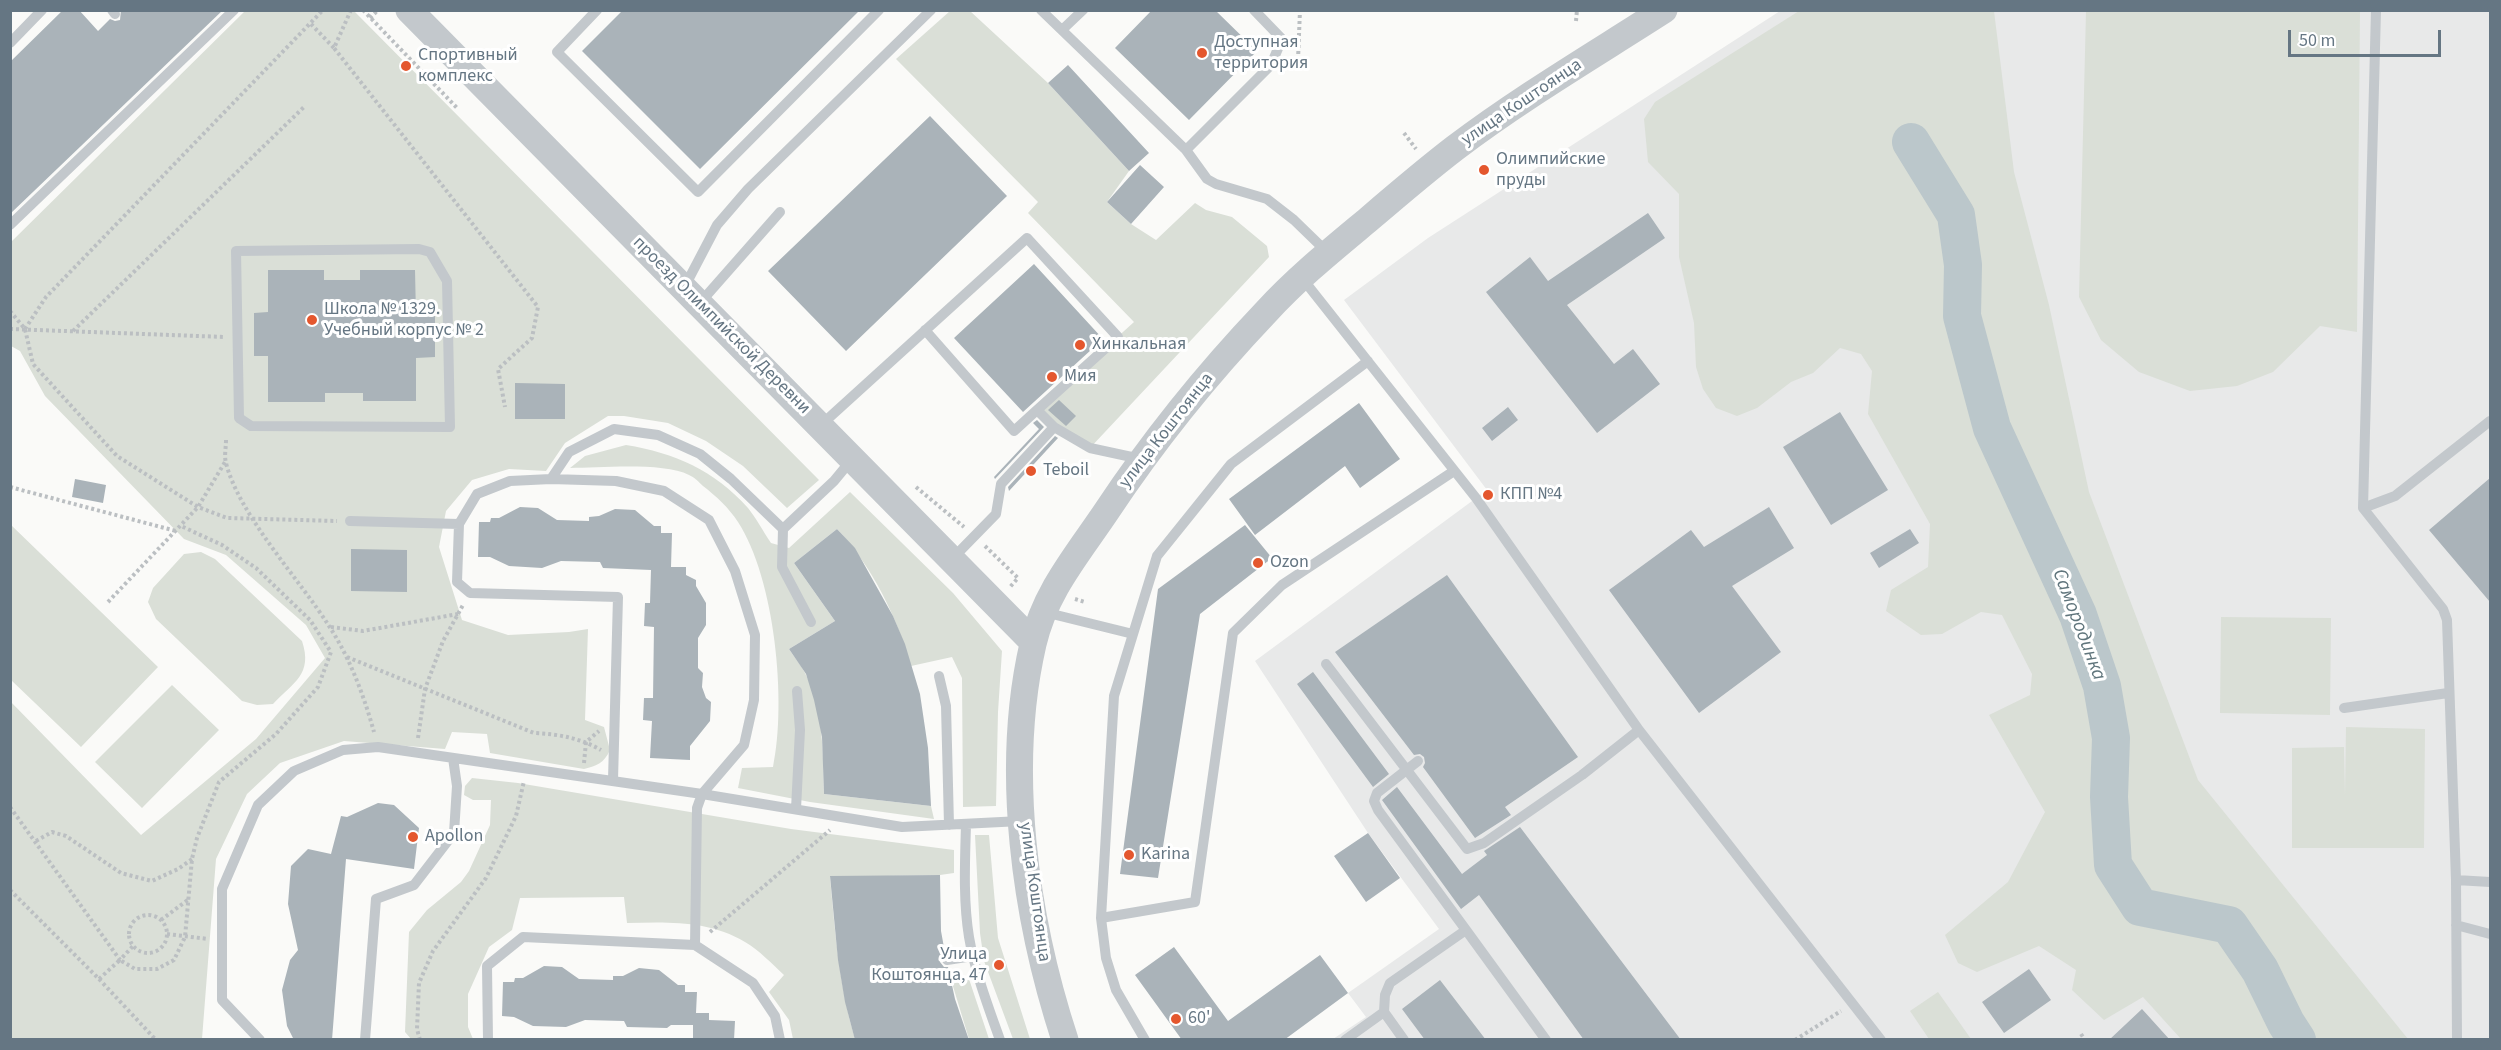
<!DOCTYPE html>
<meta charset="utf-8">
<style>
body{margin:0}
#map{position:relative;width:2501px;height:1050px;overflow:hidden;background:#fafaf8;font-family:"Source Sans 3",sans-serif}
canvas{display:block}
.frame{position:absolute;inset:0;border:12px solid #657683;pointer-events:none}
.scale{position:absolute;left:2288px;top:30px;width:153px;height:27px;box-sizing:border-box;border:3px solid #657683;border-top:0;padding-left:8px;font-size:18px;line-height:21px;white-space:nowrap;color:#657683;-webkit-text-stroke:4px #fff;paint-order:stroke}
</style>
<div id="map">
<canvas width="2501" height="1050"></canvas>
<div class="frame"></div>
<div class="scale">50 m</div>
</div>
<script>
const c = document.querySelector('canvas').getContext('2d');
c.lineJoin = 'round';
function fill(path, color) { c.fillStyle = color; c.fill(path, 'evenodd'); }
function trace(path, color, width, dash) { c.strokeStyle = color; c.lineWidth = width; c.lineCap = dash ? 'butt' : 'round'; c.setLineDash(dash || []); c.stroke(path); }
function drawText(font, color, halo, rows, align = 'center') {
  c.font = font + ' "Source Sans 3",sans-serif'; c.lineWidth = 6; c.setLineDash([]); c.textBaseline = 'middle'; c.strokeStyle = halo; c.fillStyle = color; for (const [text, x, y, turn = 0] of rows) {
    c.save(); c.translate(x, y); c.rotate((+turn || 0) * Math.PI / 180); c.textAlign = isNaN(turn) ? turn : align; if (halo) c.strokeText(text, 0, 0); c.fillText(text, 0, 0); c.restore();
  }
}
fill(new Path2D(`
 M1780 11H2490V1039H1333L1366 1017 1348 993 1439 929 1368 833 1255 661 1487 490 1344 300 1428 238Z`), '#e8e9e9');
fill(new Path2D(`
 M245 11H354L819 480 787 508 743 466 706 441 668 423 624 416H608L565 443 546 471 509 469 472 480 446 511 439 547 462 620 508 635 569 632 588 629 585 720 604 727 610 750C604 763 597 766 584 769L490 753 487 734 452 732 445 749 344 741 280 763 247 794 216 859 202 1039H11L10 701 141 835 256 739 325 658 306 625 226 555 184 539 45 396 20 351 11 346V242Z
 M950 11H970L1048 83 1129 171 1107 202 1131 224 1156 240 1195 203 1206 210 1232 217 1267 246 1269 257 1090 448 1037 410 1134 322 1028 213 1038 202 896 59Z
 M1799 11H1994L2014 172 2049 305 2089 492 2198 780 2408 1039H2181L2143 997 2104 1020 2072 990 2076 970 2039 946 1977 972 1958 963 1945 935 2008 882 2045 812 1989 715 2030 695 2032 674 2002 615 1981 612 1942 634 1921 635 1886 611 1891 590 1928 567 1930 524 1868 414 1872 371 1861 354 1840 348 1813 373 1791 382 1757 408 1737 416 1716 408 1703 389 1696 367 1694 323 1679 257V194L1648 162 1644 119 1655 102Z
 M2086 11H2360L2357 332 2320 326 2273 372 2237 386 2190 391 2139 372 2101 340 2079 297Z
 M626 445C675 453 714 470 748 508 756 518 763 531 771 543L789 548 850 492 953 593 1002 651 998 712 996 806 963 807 962 678 952 657 911 666C897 617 872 566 837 529L794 563 835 621 789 649C794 657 801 665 805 673 824 709 823 755 824 794L931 806 934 819 810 802 738 788 742 768 773 767C787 702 775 579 738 522 729 508 716 496 703 486 699 482 694 477 689 475 663 462 600 468 570 468L585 456Z
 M11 525 158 667 81 747 11 680Z
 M201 552 215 559 302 641C313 674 294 682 273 704L257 705 242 701 156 619 148 602 153 588 184 554Z
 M2221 617 2331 618 2330 715 2220 713Z
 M172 685 219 730 142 808 95 762Z
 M2346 727 2425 729 2424 848H2292V748L2344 747 2345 795Z
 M472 778 518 783 791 829 954 850V873L940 875 830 877C835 931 839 986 855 1039H793L789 1020 769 992 784 975C772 964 759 950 745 942 709 920 667 922 627 923L624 897 520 898 512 930 489 947 468 994V1027L473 1039H411L405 1032 409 932 427 910 461 882 469 871 490 825 491 800H473L464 795 465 786Z
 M975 835H989L998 938 1030 1039H1013L984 961 980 933Z
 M969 979 989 1039H969L952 983Z
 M1938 992 1971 1039H1929L1910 1011Z`), '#dadfd7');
trace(new Path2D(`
 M1911 142 1956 215 1963 265 1962 316 1992 428 2078 615 2102 686 2111 738 2109 797 2113 865 2140 907 2229 925 2260 970 2286 1023 2297 1040`), '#bbc7cb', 38);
fill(new Path2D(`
 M63 10H79L98 31 110 19 115 21 120 20 121 10H223L10 214V62Z
 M623 10H860L700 169 582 51Z
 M1152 10H1215L1257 51 1189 120 1115 48Z
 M1068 65 1149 153 1129 171 1048 83Z
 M930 116 1007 196 846 351 768 271Z
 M1140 165 1164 187 1131 224 1107 202Z
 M1648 213 1665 238 1567 305 1614 364 1633 349 1660 384 1597 433 1486 292 1530 257 1548 281Z
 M1034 264 1103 339 1023 412 954 338Z
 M268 270H324V280H360V270H415L416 316H435V357L416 358V401H363V393H325V402H268V356H254V313L268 312Z
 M515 383 565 384V419H515Z
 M1059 400 1076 416 1066 426 1048 410Z
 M1359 403 1400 459 1360 488 1345 466 1255 535 1229 499Z
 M1508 407 1518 420 1492 441 1482 428Z
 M1840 412 1888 490 1831 525 1783 447Z
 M1037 420 1044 427 995 479 994 477 1039 429 1033 423Z
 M1055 436 1058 438 1009 491 1008 487Z
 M2490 478V602L2429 530Z
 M75 479 106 485 103 503 72 497Z
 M520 507 538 508 557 520 589 521V517L599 516 615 509 635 510 654 526H661V533H672L671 567H686V575L696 580V586L706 603V625L698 638V668L703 673 702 687 706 698 711 702 710 721 690 746V760L650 758 652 721 643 720 644 698H653L654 627 644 626 645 603H650L651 570 603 568 600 562 561 561 542 568 509 566 490 557H478L479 522H490L491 518H499Z
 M1769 507 1794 548 1732 586 1781 652 1699 713 1609 590 1691 530 1704 547Z
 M1245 525 1272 558 1200 614 1158 878 1120 874 1158 589Z
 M837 529 855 548 893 616 905 644 920 694 928 748 931 806 824 794 822 737 814 700 806 674 789 649 835 621 794 563Z
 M1910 529 1919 543 1879 568 1870 553Z
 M351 549 407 550V592L351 591Z
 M1447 575 1578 757 1505 807 1511 815 1475 838 1423 767 1425 763 1424 757 1420 754 1414 755 1335 652Z
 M1313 672 1389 774 1373 787 1297 684Z
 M1397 787 1462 874 1487 855 1484 851 1520 827 1681 1040H1584L1479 895 1461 909 1382 800Z
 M378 803 394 805 419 828 414 869 346 859 332 1040H294L287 1026 282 990 290 960 298 950 288 904 291 866 308 849 331 854 341 816 347 817Z
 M1368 833 1400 878 1366 902 1334 856Z
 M940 875 941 931 945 953 940 957V962L944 967H948L955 999 969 1040H855L845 1002 838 960 830 876Z
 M1174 947 1228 1021 1320 955 1348 993 1284 1040H1182L1135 975Z
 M544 966 562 967 579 979 613 980V976H623L639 968 659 970 678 985H685V992H697L696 1013H709V1020L735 1021 734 1040H693V1025H671L667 1028 627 1027 624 1021 585 1020 566 1027 533 1026 514 1017 502 1016 503 982H514L515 978H523Z
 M2029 969 2051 1000 2004 1033 1982 1002Z
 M1440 980 1486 1040H1425L1402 1009Z
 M2142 1009 2170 1040H2109Z`), '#aab3b9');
trace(new Path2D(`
 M351 10 334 48 538 307 532 338 498 369 505 407
 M363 10 458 109
 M370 18 378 10
 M1576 21 1577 10
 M311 24 334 48
 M1298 60 1300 10
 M1404 133 1416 149
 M10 311 25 329 33 364 117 456 198 507 227 518 337 521
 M10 329 225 337
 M25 329 46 297 323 10
 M73 331 304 107
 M226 440C226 448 224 456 226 463 239 515 300 580 329 626 350 658 364 696 374 732
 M10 487 176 531
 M916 487 964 527
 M985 546 1018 578 1010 587
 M1075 599 1085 602
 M108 602 198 507 225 462
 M331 627 363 631 458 614
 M347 657 534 733C558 734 580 738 601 750
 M418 738 425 689 443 641 463 605
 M584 763 586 742 599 731
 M10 807 120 960 133 946
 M36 841 52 832 66 836 121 873 152 881 178 869 192 859
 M10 890 99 979 120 960 135 969H157L174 960 185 937 192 859 197 838 219 782 276 734 318 687 331 652 310 620 256 568 222 545 181 526
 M129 934a19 19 0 1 1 38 0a19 19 0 1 1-38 0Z
 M161 920 189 899
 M710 932 830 830
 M167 934 208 939
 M99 979 156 1040
 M2081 1034 2085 1040
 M420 1040 417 1029 419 983 433 951 486 878 516 816 524 781
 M1795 1040 1841 1011`), '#bbbfc2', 4, [3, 3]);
trace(new Path2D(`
 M112 10 115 14
 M597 10 557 52 698 192 879 10
 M1041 10 1186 150 1207 179 1216 184 1267 199 1294 220 1328 253
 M2376 10 2363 508 2443 609 2447 620 2456 880 2457 1040
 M1063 29 1083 10
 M10 43 42 10
 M1186 150 1271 65 1282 39 1254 10
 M10 225 234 10
 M419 249 430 252 447 281 450 427 251 426 239 418 236 251Z
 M1302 278 1476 498 1639 730 1881 1040
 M684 288 717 225 748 189 931 10
 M699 304 780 212
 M925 330 1014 431 1037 410
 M821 425 1027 238 1118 337 1037 410 1054 427
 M551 479 616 481 664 491 709 520 735 571 755 635 754 700 744 745 702 794 697 808 695 945
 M2363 508 2395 496 2490 421
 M350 521 459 524
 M783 529 782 567 811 622
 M953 558 996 514 1001 484 1054 427 1090 448 1141 459
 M1044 612 1133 634
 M1326 664 1467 849 1484 843 1582 775 1639 730
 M939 676 946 706 949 825
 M2344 708 2448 693
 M613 780 618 597 470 593 457 582 459 524 477 494 510 481 551 479 569 452 614 429 658 435 700 454 731 479 783 529 834 481 853 458
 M796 809 800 730 797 691
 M966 824C965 861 963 900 969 937 975 972 988 1006 1000 1040
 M2456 880 2490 882
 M1101 918 1195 902 1233 633 1282 585 1454 471
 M2456 925 2490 934
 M1466 930 1546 1040
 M947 960 973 956
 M260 1040 222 1000V889L258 805 294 771 343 750 378 747 702 794 902 827 1021 821
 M365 1040 376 899 414 885 454 833 457 786 453 758
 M488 1040 487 966 523 937 695 945 753 983 775 1016 780 1040
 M1145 1040 1116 990 1106 958 1101 918 1114 696 1157 556 1231 464 1368 361
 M1345 1040 1384 1012
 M1404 1040 1384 1012 1385 995 1390 983 1466 930 1378 810 1374 801 1377 793 1418 761`), '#c3c8cc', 10);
trace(new Path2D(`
 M409 10 1033 642
 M1065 1040C1025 918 1004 770 1033 644 1045 592 1077 555 1106 512 1153 441 1207 374 1266 312 1297 278 1333 249 1369 219 1397 195 1425 171 1455 148 1521 98 1594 55 1664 10`), '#c3c8cc', 27);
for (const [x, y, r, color] of [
 [1202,53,6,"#e4572e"],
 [406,66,6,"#e4572e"],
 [1484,170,6,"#e4572e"],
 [312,320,6,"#e4572e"],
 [1080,345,6,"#e4572e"],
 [1052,377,6,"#e4572e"],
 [1031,471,6,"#e4572e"],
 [1488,495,6,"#e4572e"],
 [1258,563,6,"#e4572e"],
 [413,837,6,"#e4572e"],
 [1129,855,6,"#e4572e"],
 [999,965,6,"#e4572e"],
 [1176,1019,6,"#e4572e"]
]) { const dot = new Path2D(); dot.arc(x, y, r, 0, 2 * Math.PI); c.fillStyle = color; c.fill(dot); trace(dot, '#fff', 2); }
drawText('18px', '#657683', '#fff', [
 ["Доступная",1214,43],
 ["территория",1214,64],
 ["Спортивный",418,56],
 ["комплекс",418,77],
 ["Олимпийские",1496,160],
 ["пруды",1496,181],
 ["Школа № 1329.",324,310],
 ["Учебный корпус № 2",324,331],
 ["Хинкальная",1092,345],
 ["Мия",1064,377],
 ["Teboil",1043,471],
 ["КПП №4",1500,495],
 ["Ozon",1270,563],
 ["Apollon",425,837],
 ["Karina",1141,855],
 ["Улица",987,955,"right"],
 ["Коштоянца, 47",987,976,"right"],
 ["60'",1188,1019]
], 'left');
drawText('18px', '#657683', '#fff', [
 ["улица Коштоянца",1522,103,-34],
 ["проезд Олимпийской Деревни",721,326,45],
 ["улица Коштоянца",1167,431,-52],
 ["улица Коштоянца",1034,892,82]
]);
drawText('italic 20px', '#60757c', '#fff', [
 ["Самородинка",2078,625,69]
]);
</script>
